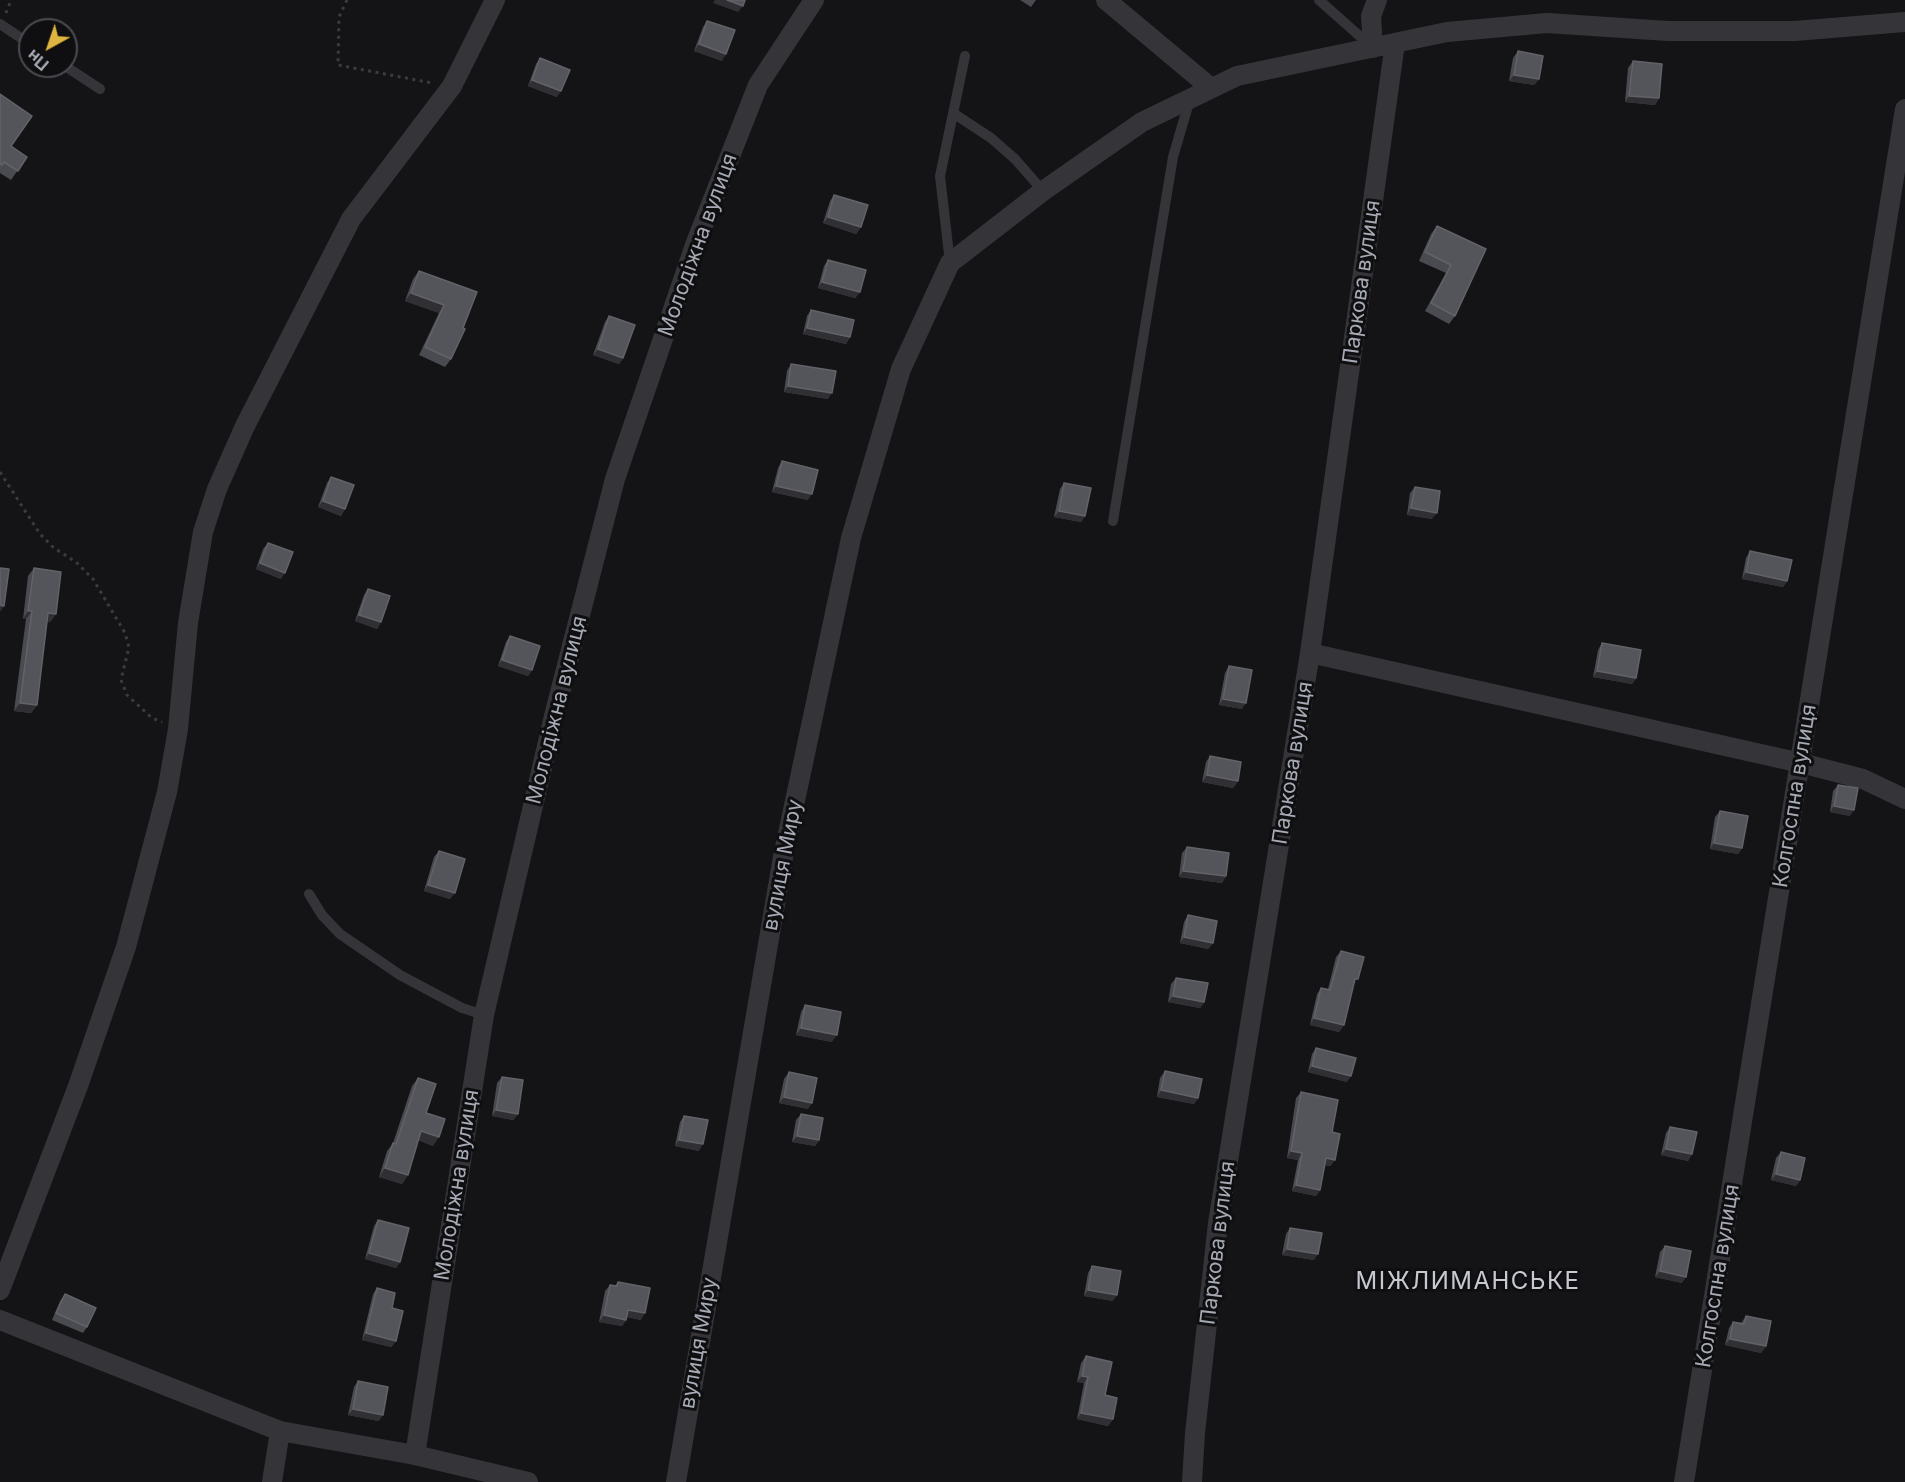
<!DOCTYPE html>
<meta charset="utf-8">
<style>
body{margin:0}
#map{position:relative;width:1905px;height:1482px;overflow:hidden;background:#141315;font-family:Inter,sans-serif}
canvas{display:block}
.north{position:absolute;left:18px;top:18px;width:60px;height:60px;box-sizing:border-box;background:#0f0e10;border:2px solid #4b4c52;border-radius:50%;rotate:220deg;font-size:16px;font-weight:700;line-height:24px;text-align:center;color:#a6aab4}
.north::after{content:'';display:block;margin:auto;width:21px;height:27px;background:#dfb541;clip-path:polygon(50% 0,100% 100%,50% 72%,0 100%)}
</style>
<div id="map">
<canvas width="1905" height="1482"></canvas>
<div class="north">Пн</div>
</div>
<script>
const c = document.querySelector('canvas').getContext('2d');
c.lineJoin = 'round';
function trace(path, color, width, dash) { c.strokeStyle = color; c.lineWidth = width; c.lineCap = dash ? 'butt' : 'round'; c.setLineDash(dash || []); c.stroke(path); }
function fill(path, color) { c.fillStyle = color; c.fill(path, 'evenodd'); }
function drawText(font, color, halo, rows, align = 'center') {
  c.font = font + ' Inter,sans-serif'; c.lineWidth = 6; c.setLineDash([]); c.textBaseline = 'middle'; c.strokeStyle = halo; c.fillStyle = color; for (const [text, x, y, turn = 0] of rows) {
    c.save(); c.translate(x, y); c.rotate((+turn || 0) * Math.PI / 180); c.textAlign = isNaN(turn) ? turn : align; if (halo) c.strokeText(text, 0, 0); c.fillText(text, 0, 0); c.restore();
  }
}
trace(new Path2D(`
 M347 0 339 17 338 65 432 83
 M6 13 11 0
 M0 472 40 534 54 548 76 562 93 579 125 633 129 647 121 680 127 695 152 718 162 722`), '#3b3c40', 3, [3, 4.5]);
trace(new Path2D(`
 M1319 0 1372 47
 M0 24 30 44
 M65 66 100 89
 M953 113 991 138 1015 159 1043 191
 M950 263 940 176 965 56
 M1113 521 1173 157 1190 99
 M309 894 322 915 340 934 400 975 462 1008 484 1015`), '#353539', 10);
trace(new Path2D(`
 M1106 0 1211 88
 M1373 48 1371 16 1377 0
 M1310 653 1801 763 1863 779 1905 799
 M0 1290 78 1086 126 947 167 792 178 729 188 623 203 532 217 489 245 426 351 219 452 86 495 0
 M0 1320 280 1431 415 1455 528 1482
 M415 1455 484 1015 555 712 615 479 695 245 758 85 814 0
 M272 1482 280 1431
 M676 1482 783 857 851 538 901 369 950 263 1043 191 1142 122 1237 76 1447 32 1547 23 1668 31H1795L1905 22
 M1192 1482 1195 1433 1218 1223 1310 653 1395 43
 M1684 1482 1905 109`), '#353539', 20);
fill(new Path2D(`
 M1020 0H1036L1031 7Z
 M707 21 722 61 694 51 703 27Z
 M1518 51 1539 79 1534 85 1509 81 1513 58Z
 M540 58 557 97 528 86 536 64Z
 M1633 61 1659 98 1655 105 1625 102 1628 68Z
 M0 94 11 146 27 157 11 180 0 173Z
 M834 195 861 227 856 234 823 223 830 201Z
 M1437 226 1486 249 1455 316 1449 324 1425 311 1446 273 1419 261 1431 234Z
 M828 260 860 292 855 298 818 288 824 266Z
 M419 271 463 328 451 359 445 367 419 355 439 313 405 301 413 279Z
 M811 310 850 337 846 344 803 334 807 316Z
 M609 316 623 358 619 364 593 355 605 322Z
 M791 364 828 399 784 392 787 371Z
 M782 461 808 500 772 492 778 468Z
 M331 477 345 509 341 516 318 507 327 483Z
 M1064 483 1085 516 1081 522 1054 517 1060 489Z
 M1415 487 1432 519 1407 515 1410 493Z
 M268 543 281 579 256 569 263 549Z
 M1750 551 1787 581 1783 587 1742 579 1746 558Z
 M34 568 56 614 50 622H47L37 705 31 713 14 711 26 619H23L28 576Z
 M368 589 381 622 377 629 355 621 364 595Z
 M510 636 532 670 528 676 498 666 506 642Z
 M1602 643 1636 678 1632 684 1593 677 1598 650Z
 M1229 666 1242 709 1219 705 1225 673Z
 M1210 756 1238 781 1233 788 1202 782 1206 762Z
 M1838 785 1850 816 1830 812 1833 791Z
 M1720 811 1742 848 1738 854 1710 849 1715 817Z
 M1187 847 1226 876 1222 883 1179 877 1182 853Z
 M439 851 450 899 424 891 434 857Z
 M1188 915 1213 943 1208 949 1180 943 1184 922Z
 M1341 951 1353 986 1344 1025 1339 1032 1310 1025 1317 994 1321 988 1328 989 1336 957Z
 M1176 978 1204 1002 1200 1008 1168 1002 1171 984Z
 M805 1005 832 1042 796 1035 801 1012Z
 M1316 1048 1347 1082 1308 1072 1312 1054Z
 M1165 1071 1198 1098 1194 1104 1157 1097 1160 1078Z
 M789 1072 808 1109 779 1103 784 1079Z
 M502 1077 518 1114 513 1120 492 1116 497 1083Z
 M418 1078 433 1146 418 1140 408 1175 402 1184 379 1177 387 1151 393 1143 412 1086Z
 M1301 1092 1332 1132 1335 1160 1330 1166 1325 1165 1320 1190 1316 1196 1292 1191 1298 1160 1287 1158 1296 1098Z
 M801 1114 819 1140 815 1146 792 1142 796 1120Z
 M684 1116 699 1151 675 1146 680 1122Z
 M1670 1127 1692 1154 1688 1161 1661 1155 1666 1133Z
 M1781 1152 1800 1180 1796 1186 1771 1180 1776 1158Z
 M378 1220 400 1262 396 1268 365 1259 374 1226Z
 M1290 1228 1314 1260 1282 1255 1286 1234Z
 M1665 1246 1682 1283 1655 1277 1660 1252Z
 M1092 1266 1113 1301 1084 1296 1088 1273Z
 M618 1282 641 1320 627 1317 626 1320 622 1326 599 1322 605 1291 610 1285 615 1286Z
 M377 1288 392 1308 396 1341 391 1347 362 1340 373 1294Z
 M65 1294 87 1327 83 1333 52 1320 60 1301Z
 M1746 1316 1766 1346 1761 1353 1725 1345 1729 1328 1733 1322 1741 1323Z
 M1086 1356 1105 1395 1113 1419 1108 1426 1077 1419 1084 1383 1077 1382 1081 1363Z
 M358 1381 379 1421 348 1415 354 1387Z`), '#4a4b50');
fill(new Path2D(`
 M715 0H727L743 6 738 12 713 3Z
 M699 44 726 54 722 61 694 51Z
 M1514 75 1539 79 1534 85 1509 81Z
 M532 80 561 91 557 97 528 86Z
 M1629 96 1659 98 1655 105 1625 102Z
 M828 217 861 227 856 234 823 223Z
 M822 282 860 292 855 298 818 288Z
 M411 293 444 305 439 313 405 301Z
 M807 328 850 337 846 344 803 334Z
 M598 349 623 358 619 364 593 355Z
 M788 386 832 393 828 399 784 392Z
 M776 486 812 494 808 500 772 492Z
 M323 501 345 509 341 516 318 507Z
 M1411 508 1437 513 1432 519 1407 515Z
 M1059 511 1085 516 1081 522 1054 517Z
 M260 563 285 573 281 579 256 569Z
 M1746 572 1787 581 1783 587 1742 579Z
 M0 605 4 606 0 612Z
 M28 611H32L26 619H23Z
 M48 613 56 614 50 622 43 621Z
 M359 615 381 622 377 629 355 621Z
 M502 660 532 670 528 676 498 666Z
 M1597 671 1636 678 1632 684 1593 677Z
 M1223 699 1246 703 1242 709 1219 705Z
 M20 703 37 705 31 713 14 711Z
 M1207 775 1238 781 1233 788 1202 782Z
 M1834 806 1854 810 1850 816 1830 812Z
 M1714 843 1742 848 1738 854 1710 849Z
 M1183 871 1226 876 1222 883 1179 877Z
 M428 885 455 893 450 899 424 891Z
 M1184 937 1213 943 1208 949 1180 943Z
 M1173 996 1204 1002 1200 1008 1168 1002Z
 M1314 1018 1344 1025 1339 1032 1310 1025Z
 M801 1028 837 1035 832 1042 796 1035Z
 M1312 1066 1351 1076 1347 1082 1308 1072Z
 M1161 1090 1198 1098 1194 1104 1157 1097Z
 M784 1097 812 1103 808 1109 779 1103Z
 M496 1110 518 1114 513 1120 492 1116Z
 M421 1131 439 1137 433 1146 415 1139Z
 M797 1136 819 1140 815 1146 792 1142Z
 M679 1140 703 1144 699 1151 675 1146Z
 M1666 1149 1692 1154 1688 1161 1661 1155Z
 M1291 1151 1302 1153 1298 1160 1287 1158Z
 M1326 1158 1335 1160 1330 1166 1322 1164Z
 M385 1168 408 1175 402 1184 379 1177Z
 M1776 1174 1800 1180 1796 1186 1771 1180Z
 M1296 1185 1320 1190 1316 1196 1292 1191Z
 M1287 1249 1318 1254 1314 1260 1282 1255Z
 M369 1253 400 1262 396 1268 365 1259Z
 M1660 1271 1686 1277 1682 1283 1655 1277Z
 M1088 1290 1117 1295 1113 1301 1084 1296Z
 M628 1310 645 1313 641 1320 624 1316Z
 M604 1315 626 1320 622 1326 599 1322Z
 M366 1333 396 1341 391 1347 362 1340Z
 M1730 1339 1766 1346 1761 1353 1725 1345Z
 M1082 1376 1088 1377 1084 1383 1077 1382Z
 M353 1409 383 1415 379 1421 348 1415Z
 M1081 1413 1113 1419 1108 1426 1077 1419Z`), '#303034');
const building = new Path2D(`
 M727 0H745L743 6Z
 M707 21 735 30 726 54 699 44Z
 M1518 51 1543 56 1539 79 1514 75Z
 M540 58 570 70 561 91 532 80Z
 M1633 61 1662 64 1659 98 1629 96Z
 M0 94 32 116 11 146 27 157 18 171 4 162 2 165 0 164Z
 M834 195 868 205 861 227 828 217Z
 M1437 226 1486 249 1455 316 1431 303 1451 265 1425 252Z
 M828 260 866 270 860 292 822 282Z
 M419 271 477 292 463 328 465 329 451 359 425 347 444 305 411 293Z
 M811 310 854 320 850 337 807 328Z
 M609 316 635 325 623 358 598 349Z
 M791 364 836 371 832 393 788 386Z
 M782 461 818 470 812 494 776 486Z
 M331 477 354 485 345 509 323 501Z
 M1064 483 1091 488 1085 516 1059 511Z
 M1415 487 1440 491 1437 513 1411 508Z
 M268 543 293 552 285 573 260 563Z
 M1750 551 1792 560 1787 581 1746 572Z
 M0 568 9 569 4 606 0 605Z
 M34 568 61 572 56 614 48 613 37 705 20 703 32 611H28Z
 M368 589 390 596 381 622 359 615Z
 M510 636 540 646 532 670 502 660Z
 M1602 643 1641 650 1636 678 1597 671Z
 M1229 666 1252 670 1246 703 1223 699Z
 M1210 756 1241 762 1238 781 1207 775Z
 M1838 785 1858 788 1854 810 1834 806Z
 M1720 811 1748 816 1742 848 1714 843Z
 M1187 847 1229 853 1226 876 1183 871Z
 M439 851 465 859 455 893 428 885Z
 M1188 915 1217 921 1213 943 1184 937Z
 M1341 951 1364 957 1358 979H1355L1344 1025 1314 1018 1321 988 1330 990Z
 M1176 978 1208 983 1204 1002 1173 996Z
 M805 1005 841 1012 837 1035 801 1028Z
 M1316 1048 1356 1058 1351 1076 1312 1066Z
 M1165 1071 1202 1079 1198 1098 1161 1090Z
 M789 1072 817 1078 812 1103 784 1097Z
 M502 1077 523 1080 518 1114 496 1110Z
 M418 1078 436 1084 426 1113 445 1119 439 1137 421 1131 408 1175 385 1168 393 1143 396 1144Z
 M1301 1092 1338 1100 1332 1132 1340 1134 1335 1160 1326 1158 1320 1190 1296 1185 1302 1153 1291 1151Z
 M801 1114 823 1118 819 1140 797 1136Z
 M684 1116 708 1120 703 1144 679 1140Z
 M1670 1127 1697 1132 1692 1154 1666 1149Z
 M1781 1152 1805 1158 1800 1180 1776 1174Z
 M378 1220 409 1228 400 1262 369 1253Z
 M1290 1228 1322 1233 1318 1254 1287 1249Z
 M1665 1246 1691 1251 1686 1277 1660 1271Z
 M1092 1266 1121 1271 1117 1295 1088 1290Z
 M618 1282 650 1288 645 1313 628 1310 626 1320 604 1315 610 1285 617 1286Z
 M377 1288 395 1293 392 1308 403 1311 396 1341 366 1333Z
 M65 1294 96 1308 87 1327 56 1313Z
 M1746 1316 1771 1321 1766 1346 1730 1339 1733 1322 1744 1324Z
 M1086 1356 1112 1362 1105 1395 1117 1398 1113 1419 1081 1413 1088 1377 1082 1376Z
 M358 1381 388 1387 383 1415 353 1409Z`);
fill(building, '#54555a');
trace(building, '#616368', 1.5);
drawText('21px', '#a6aab4', '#0f0e10', [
 ["Молодіжна вулиця",698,245,-70],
 ["Паркова вулиця",1362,282,-82],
 ["Молодіжна вулиця",557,710,-76],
 ["Паркова вулиця",1293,763,-81],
 ["Колгоспна вулиця",1795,796,-81],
 ["вулиця Миру",783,865,-79],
 ["Молодіжна вулиця",457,1185,-81],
 ["Паркова вулиця",1218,1243,-83],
 ["Колгоспна вулиця",1718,1276,-81],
 ["вулиця Миру",699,1343,-80]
]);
c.letterSpacing = '1.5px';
drawText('24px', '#c7c9d0', '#0f0e10', [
 ["МІЖЛИМАНСЬКЕ",1468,1282]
]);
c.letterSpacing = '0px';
</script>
